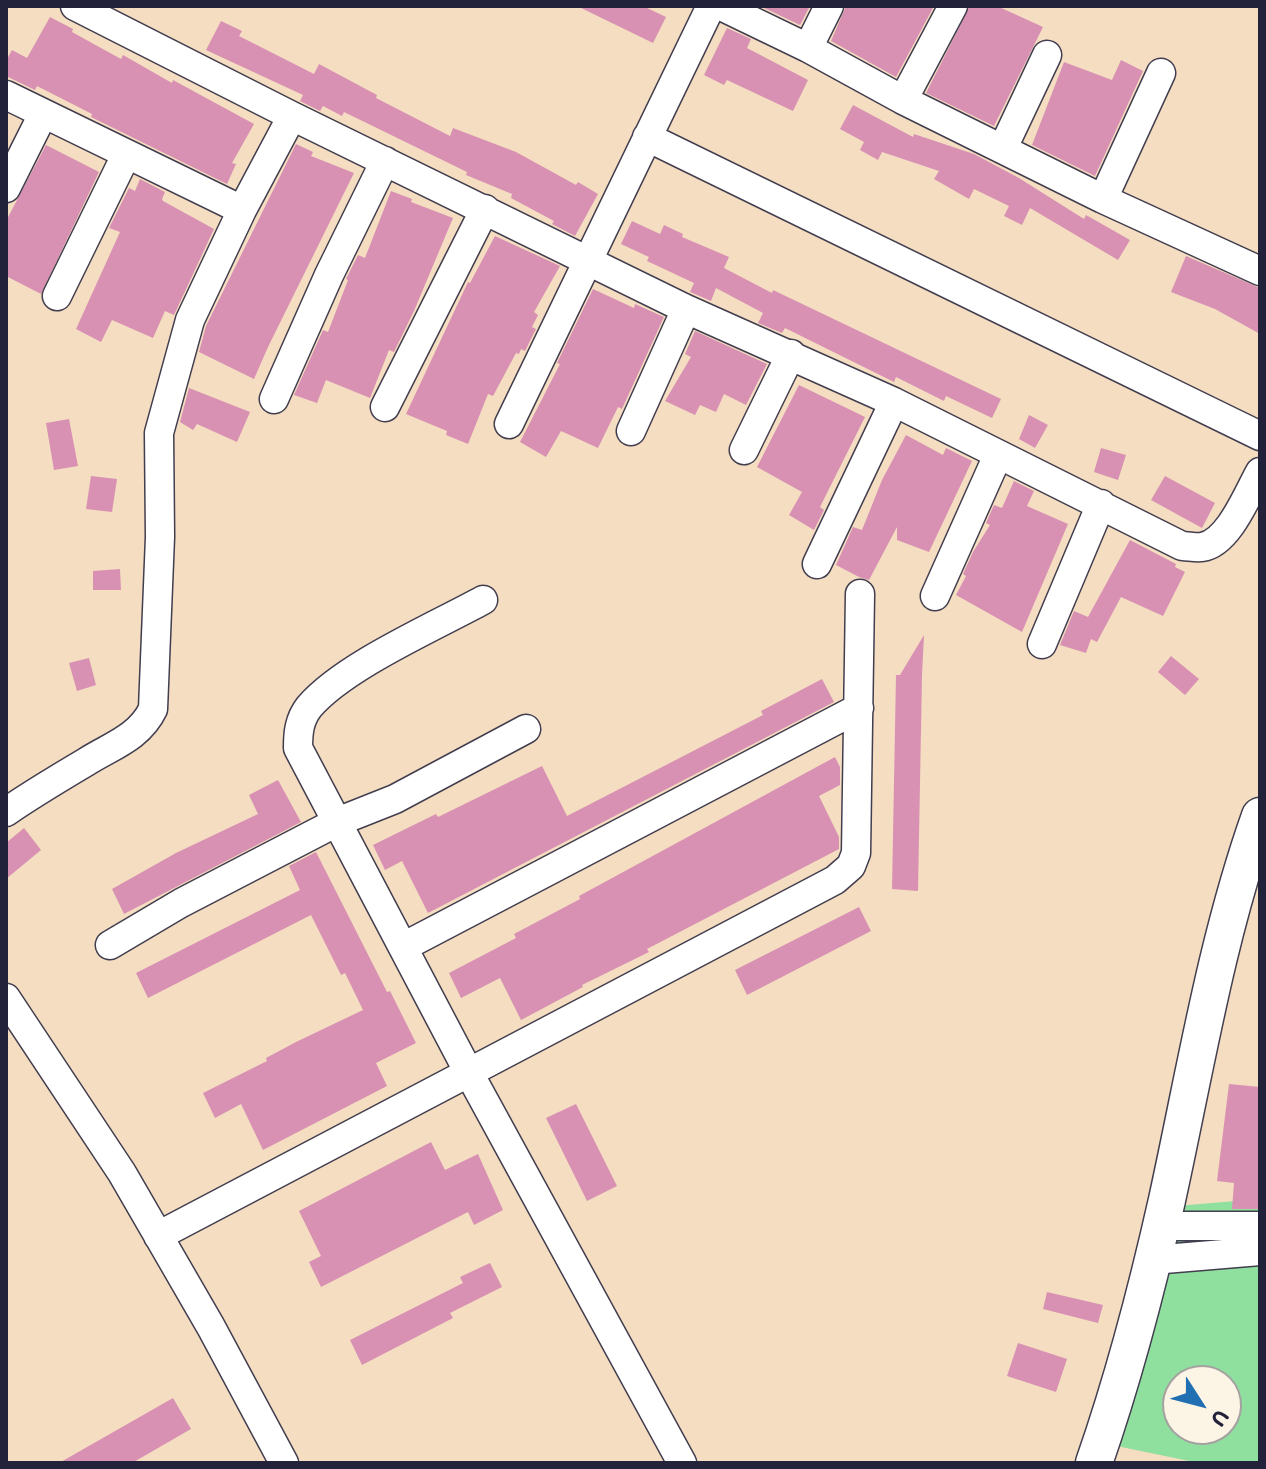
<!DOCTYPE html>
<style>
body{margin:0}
#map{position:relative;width:1266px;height:1469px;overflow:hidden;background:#f4ddc1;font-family:Itim,sans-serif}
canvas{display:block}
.frame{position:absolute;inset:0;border:8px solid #22223b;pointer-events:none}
.north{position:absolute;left:1162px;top:1365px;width:80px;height:80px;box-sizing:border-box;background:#fcf5e5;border:2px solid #a5a1a1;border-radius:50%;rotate:126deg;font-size:22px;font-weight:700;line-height:32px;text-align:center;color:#22223b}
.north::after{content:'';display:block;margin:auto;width:28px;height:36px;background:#1f6fb2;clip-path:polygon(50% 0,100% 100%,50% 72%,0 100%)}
</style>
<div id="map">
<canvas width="1266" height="1469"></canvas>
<div class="frame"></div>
<div class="north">U</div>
</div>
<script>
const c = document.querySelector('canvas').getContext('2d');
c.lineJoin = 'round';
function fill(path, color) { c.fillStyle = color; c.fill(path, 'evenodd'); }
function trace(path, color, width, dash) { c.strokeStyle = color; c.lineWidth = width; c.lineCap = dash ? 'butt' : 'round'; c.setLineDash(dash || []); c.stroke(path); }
fill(new Path2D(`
 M1260 1199V1463H1199L1102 1443 1152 1208ZM1178 1381H1226V1429H1178Z`), '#8fdf9e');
fill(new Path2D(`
 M577 6H643L666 17 653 43Z
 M760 6H810L800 25Z
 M846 6H934L896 77 831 41Z
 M970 6H997L1043 27 994 126 926 93Z
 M50 17 73 29 72 32 121 59 123 55 172 83 173 80 254 124 232 163 236 164 227 184 91 117 92 114 37 86 35 90 6 76V61L12 50 27 58Z
 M221 21 242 31 239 36 314 74 319 64 377 95 376 98 450 136 453 128 516 152 576 185 578 182 598 194 575 236 552 224 554 221 511 198 512 194 466 175 467 172 344 112 342 116 323 106 320 111 300 101 303 95 206 50Z
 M727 28 751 39 747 48 808 80 793 111 727 80 724 85 704 75Z
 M1121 60 1143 71 1095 176 1032 145 1064 62 1112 80Z
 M853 105 913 137 914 134 974 154 1019 178 1084 219 1086 215 1130 240 1118 260 1030 208 1022 225 1004 216 1009 206 974 189 969 199 934 179 939 171 882 152 878 160 860 150 864 142 840 129Z
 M296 144 313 152 311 156 354 173 268 347 254 379 199 352 206 326Z
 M46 145 99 172 41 294 6 276V221Z
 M140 179 165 192 162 199 163 201 214 229 174 315 165 311 153 338 112 320 101 342 76 329 120 232 109 228 129 188 135 191Z
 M391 191 412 199 411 202 453 218 414 311 394 352 389 350 370 398 326 380 317 403 294 395 323 330 328 332 348 280 346 279 358 255 365 258Z
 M632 221 660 234 664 225 683 234 682 237 729 257 724 268 772 293 773 290 1001 399 992 418 946 396 944 401 896 377 894 382 785 328 782 333 758 323 763 313 716 288 711 301 690 292 694 283 647 261 649 257 621 244Z
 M495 236 560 266 534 312 538 315 532 327 536 329 525 351 521 349 519 354 516 353 493 396 488 394 468 444 446 435 447 431 406 414 468 282 470 283Z
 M1186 256 1260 288V334L1215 309 1171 292Z
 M593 289 634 308 635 304 664 317 622 409 618 407 598 448 561 431 546 457 520 442 560 364 557 363Z
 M695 331 767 364 746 405 724 394 716 412 700 405 695 415 665 401 691 357 685 354Z
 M799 385 865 417 820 507 824 510 814 530 789 515 802 492 757 467Z
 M189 388 250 412 237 442 197 424 193 430 180 422Z
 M1029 415 1048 425 1035 448 1019 439Z
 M69 419 78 466 54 470 46 423Z
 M906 435 943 455 946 448 972 461 929 552 897 540V527L869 580 859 577 836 565 853 527 862 530 882 480Z
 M1101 448 1126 455 1118 480 1094 472Z
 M91 476 117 479 112 512 86 509Z
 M1165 476 1215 503 1202 528 1151 500Z
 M1014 481 1034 491 1027 506 1068 524 1022 632 956 595 966 576 963 574 973 552 990 525 986 523 994 505 1002 508Z
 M1130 540 1176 564 1175 567 1185 572 1163 616 1121 597 1097 642 1091 639 1086 653 1060 645 1074 611 1088 617Z
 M120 569 121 590H93V571Z
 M924 635 922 675 918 891 892 889 896 675H900Z
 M1171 656 1199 679 1185 695 1158 672Z
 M89 658 96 685 77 691 69 663Z
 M822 679 834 702 428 913 402 861 385 870 373 845 436 814 438 817 542 766 567 816 763 715 761 711Z
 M835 757 840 767V785L819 796 839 837V849L647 949 649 952 582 985 583 987 521 1020 500 978 461 998 449 973 516 938 514 934 580 899 579 896Z
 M278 780 301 822 124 914 112 889 176 853 258 814 249 795Z
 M24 828 41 850 6 879V843Z
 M316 852 387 992 390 991 416 1043 376 1063 387 1086 263 1150 241 1104 215 1118 203 1093 267 1061 266 1058 296 1042 363 1010 345 973 341 975 311 915 148 998 136 973 300 890 289 866Z
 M859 907 871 931 747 995 735 970Z
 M1229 1084 1260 1087V1209H1232L1234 1183 1217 1181Z
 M576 1104 617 1186 587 1201 546 1118Z
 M431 1142 445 1170 478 1154 503 1210 474 1225 468 1212 321 1287 309 1262 321 1256 299 1211Z
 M490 1263 502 1287 450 1313 453 1318 362 1365 350 1340 463 1283 460 1277Z
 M1047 1292 1103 1305 1098 1323 1043 1309Z
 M1018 1343 1067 1359 1056 1392 1007 1376Z
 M173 1398 191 1429 132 1463H59Z`), '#d891b2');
const minor = new Path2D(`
 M75 6 292 116 686 309 894 402 1182 546C1188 546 1196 548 1202 547 1229 543 1248 493 1260 472
 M721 6 808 48 903 100 1103 199 1260 271
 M808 48 829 6
 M6 95 242 210
 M903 100 953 6
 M647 137 1260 436
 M1003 148 1047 55
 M6 188 43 114
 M1103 199 1161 73
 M57 296 126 155
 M274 399 329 275 385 161
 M385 407 485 209
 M509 424 711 6
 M631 431 686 309
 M744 450 791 354
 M817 564 894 402
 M935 596 998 455
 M483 600C434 627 344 666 309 707 299 720 298 733 298 748L469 1073 682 1463
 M1042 644 1101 504
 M6 812C32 794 59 778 86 762 111 746 139 738 153 709L160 537 159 433 190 320 242 210 292 116
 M110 945 181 903 337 822 395 799 526 729
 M403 947 859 708
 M6 998 122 1173 211 1327 284 1463
 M1160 1226H1260
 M158 1236 835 880 851 866 856 853 860 594
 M1152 1260 1260 1251`);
const major = new Path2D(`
 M1094 1463C1124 1377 1147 1289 1167 1200 1195 1072 1216 940 1260 816`);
trace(minor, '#423e4f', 31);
trace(major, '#423e4f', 39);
trace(minor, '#fff', 28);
trace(major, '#fff', 36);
</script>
